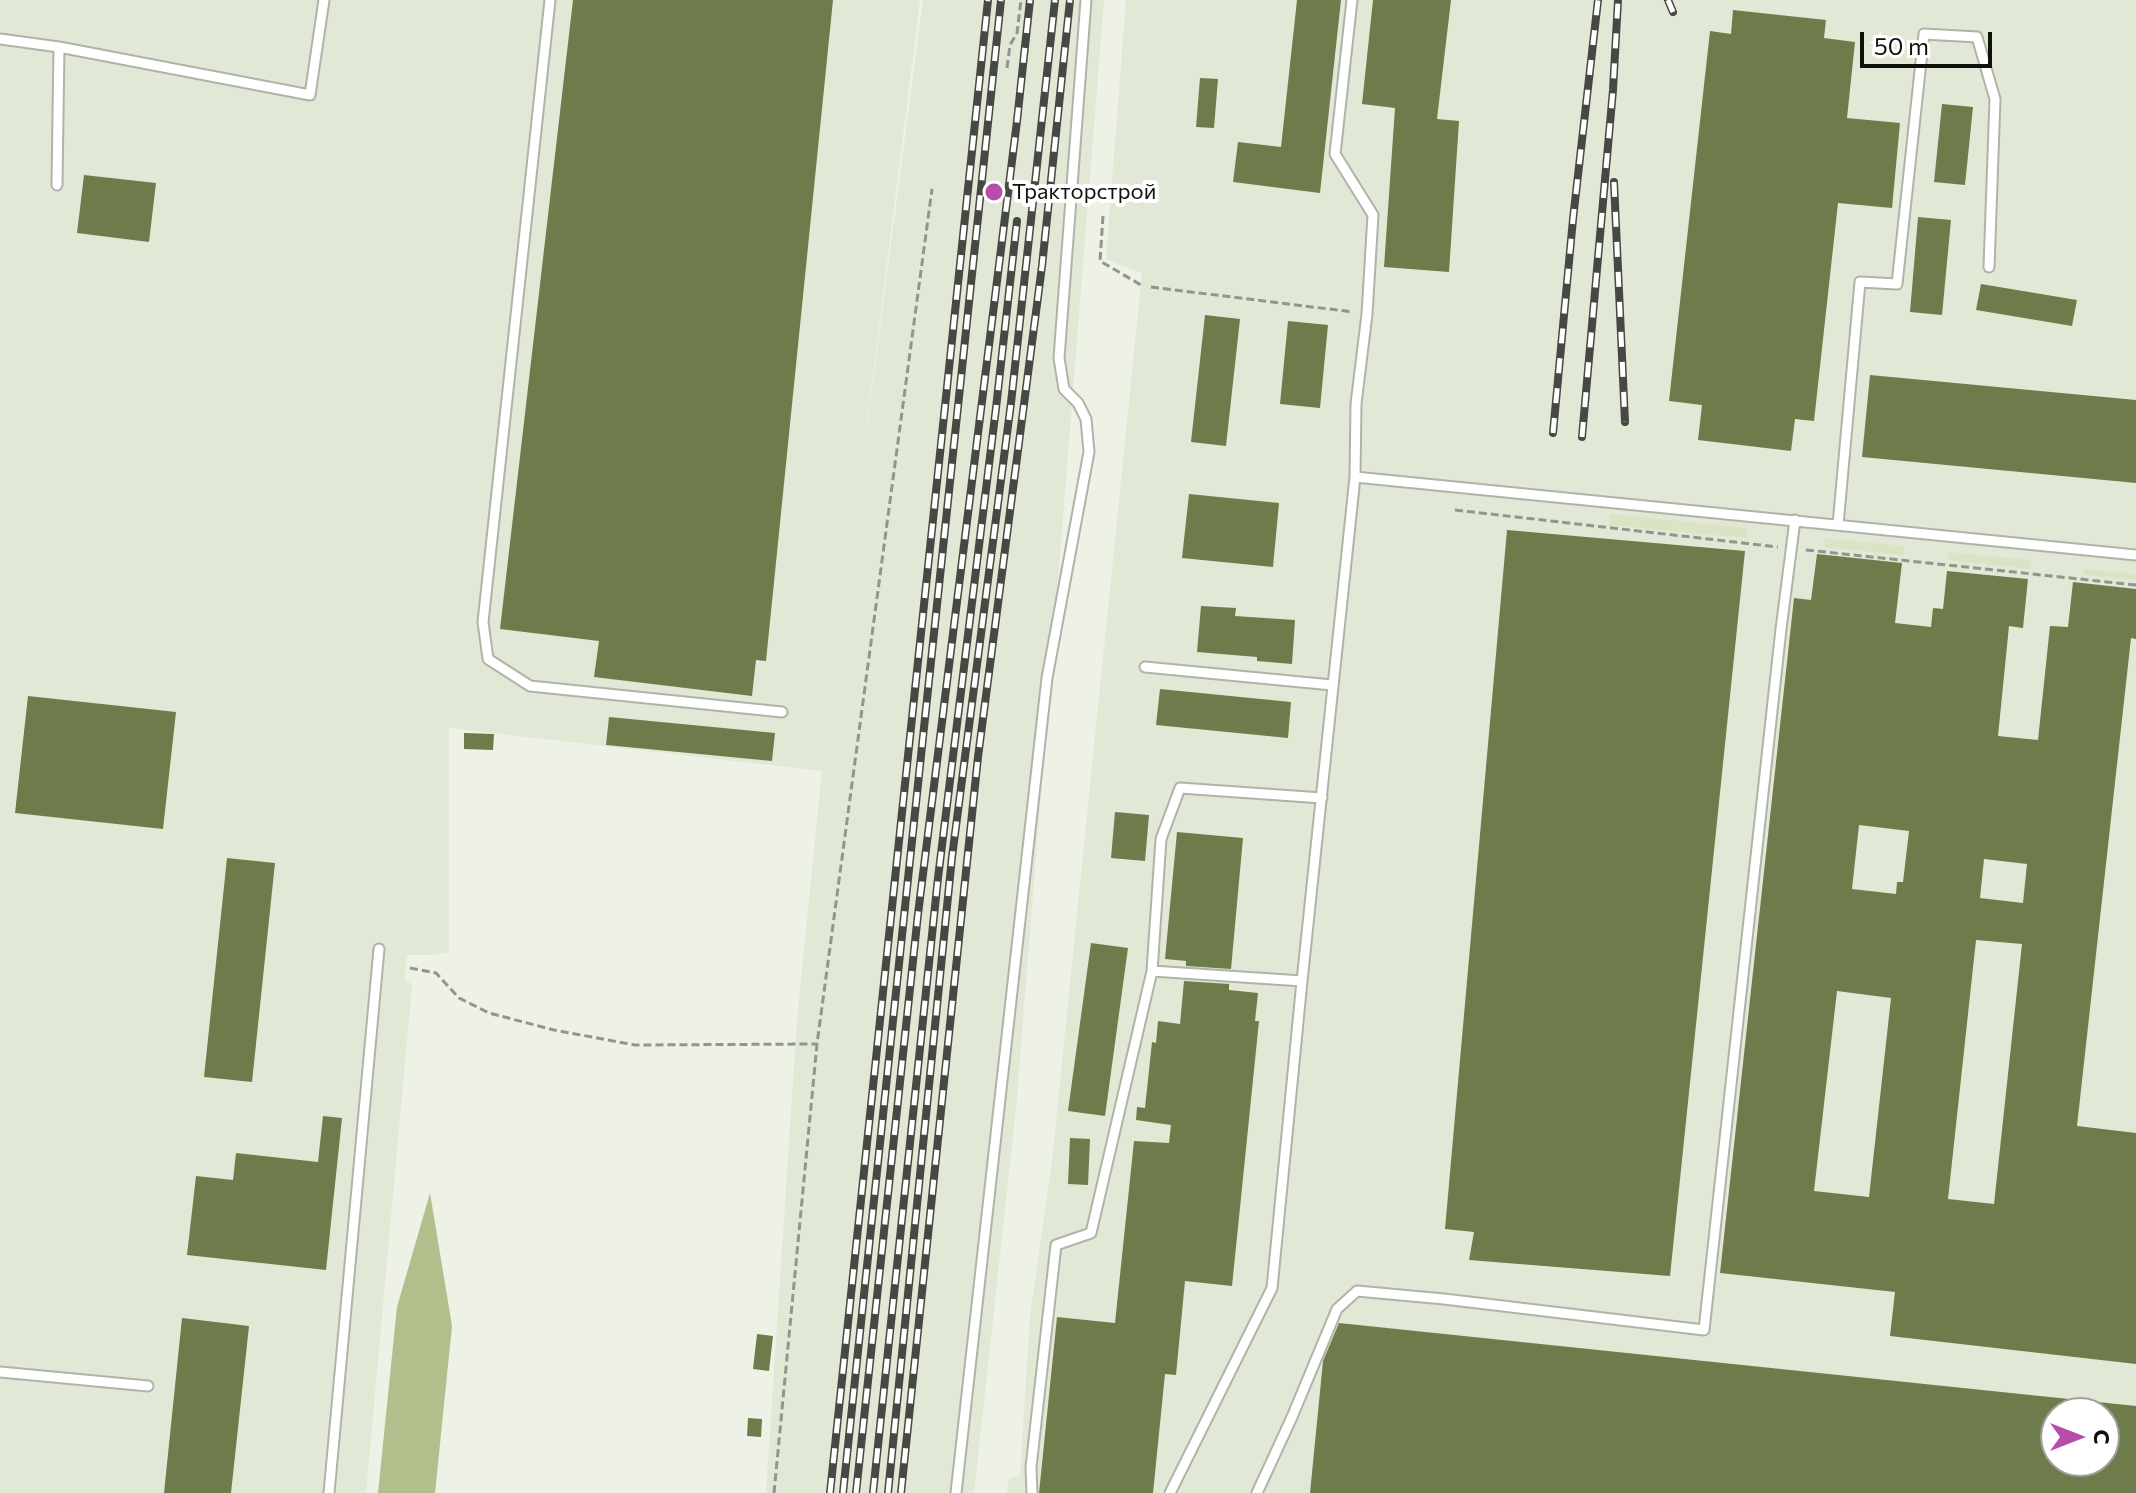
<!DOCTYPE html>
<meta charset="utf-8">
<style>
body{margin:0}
#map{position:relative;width:2136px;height:1493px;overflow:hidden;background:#edf1e6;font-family:Commissioner,sans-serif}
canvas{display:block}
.north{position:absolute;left:2040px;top:1397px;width:80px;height:80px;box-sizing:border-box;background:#fff;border:2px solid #9fa09e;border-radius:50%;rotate:90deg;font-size:22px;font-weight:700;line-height:32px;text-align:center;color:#10110d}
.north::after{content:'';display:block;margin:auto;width:28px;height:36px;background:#b74cac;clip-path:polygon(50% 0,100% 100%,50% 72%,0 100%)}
.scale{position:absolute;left:1860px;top:32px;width:132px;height:36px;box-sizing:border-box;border:4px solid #10110d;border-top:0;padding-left:10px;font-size:24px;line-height:28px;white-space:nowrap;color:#10110d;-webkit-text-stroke:6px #fff;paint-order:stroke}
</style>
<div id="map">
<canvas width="2136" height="1493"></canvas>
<div class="north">С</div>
<div class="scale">50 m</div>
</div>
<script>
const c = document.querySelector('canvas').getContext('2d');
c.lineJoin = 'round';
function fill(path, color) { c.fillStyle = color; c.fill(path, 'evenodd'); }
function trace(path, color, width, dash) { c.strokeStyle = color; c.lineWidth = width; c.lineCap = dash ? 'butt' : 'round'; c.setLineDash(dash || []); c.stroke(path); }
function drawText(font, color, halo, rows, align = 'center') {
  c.font = font + ' Commissioner,sans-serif'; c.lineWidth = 8; c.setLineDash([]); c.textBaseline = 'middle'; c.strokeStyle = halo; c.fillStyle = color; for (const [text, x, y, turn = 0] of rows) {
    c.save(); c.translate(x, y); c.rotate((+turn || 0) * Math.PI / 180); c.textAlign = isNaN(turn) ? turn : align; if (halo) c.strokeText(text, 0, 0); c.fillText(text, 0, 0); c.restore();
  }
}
fill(new Path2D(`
 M0 0H920L859 488 923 0H1104L1016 1109 974 1493H766L797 1020 822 771 449 728V952L435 955H407L404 978 412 985 366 1493H0Z
 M1126 0H2136V1493H1007L1009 1478 1020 1475 1030 1316 1052 1161 1142 273 1106 259ZM2056 1413H2104V1461H2056Z`), '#e2e8d6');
fill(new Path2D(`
 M1610 514 1748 528 1746 538 1609 525Z
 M1825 538 1904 546V555L1824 547Z
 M1948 552 2031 560 2030 569 1947 560Z
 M2084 569 2136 574V580L2084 575Z`), '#dae4c4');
fill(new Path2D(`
 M430 1193 452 1326 435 1493H378L397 1307Z`), '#b0bf8c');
fill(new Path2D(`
 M573 0H833L766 661 756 660 752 696 594 677 599 641 500 629Z
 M1297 0H1341L1320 193 1233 182 1238 142 1281 147Z
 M1373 0H1451L1437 119 1459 121 1449 272 1384 267 1395 108 1362 104Z
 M1733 10 1826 20 1824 38 1855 42 1847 118 1900 123 1892 208 1838 203 1814 421 1795 419 1791 451 1698 440 1702 405 1669 401 1710 31 1731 34Z
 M1200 78 1218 79 1214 128 1196 127Z
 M1942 104 1973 107 1965 185 1934 182Z
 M84 175 156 183 149 242 77 233Z
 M1918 217 1951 220 1942 315 1910 312Z
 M1981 284 2077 300 2072 326 1976 310Z
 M1205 315 1240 319 1226 446 1191 442Z
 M1288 321 1328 325 1320 408 1280 404Z
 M1870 375 2136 400V483L1862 457Z
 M1189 494 1279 503 1273 567 1182 558Z
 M1507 530 1745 551 1670 1276 1469 1260 1474 1232 1445 1229Z
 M1817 554 1902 563 1895 623 1931 627 1933 608 1943 609 1947 571 2028 579 2023 628 2009 626 1998 736 2038 740 2050 626 2068 627 2073 582 2136 589V639L2131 638 2077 1126 2136 1133V1364L1890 1336 1895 1292 1720 1273 1794 598 1811 600ZM1859 825 1909 831 1903 882H1897L1896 894 1852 889ZM1984 859 2027 864 2023 903 1980 898ZM1976 940 2022 944 1994 1204 1948 1199ZM1837 991 1891 998 1869 1197 1814 1191Z
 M1201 606 1236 608 1235 616 1295 620 1292 664 1257 661V657L1197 652Z
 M1160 689 1291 702 1288 738 1156 725Z
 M28 696 176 712 163 829 15 813Z
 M609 717 775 733 772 761 606 745Z
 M464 733 494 734 493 750 464 749Z
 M1115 812 1149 815 1145 861 1111 858Z
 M1177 832 1243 838 1231 969 1186 966V961L1165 959Z
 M227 858 275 863 252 1082 204 1077Z
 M1091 943 1128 948 1105 1116 1068 1111Z
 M1184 981 1229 984V990L1258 993 1255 1021H1259L1232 1286 1185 1281 1176 1375 1165 1374 1153 1493H1039L1057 1317 1115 1323 1134 1141 1169 1143 1171 1125 1136 1120 1137 1107 1145 1108 1152 1042 1156 1043 1158 1021 1180 1024Z
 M323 1116 342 1118 326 1270 187 1255 196 1176 233 1180 236 1153 318 1162Z
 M1070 1138 1090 1139 1088 1185 1068 1184Z
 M182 1318 249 1326 231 1493H164Z
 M1339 1323 2136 1406V1493H1310L1323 1361ZM2056 1413H2104V1461H2056Z
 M757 1334 773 1336 769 1371 753 1369Z
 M748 1418 762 1419 761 1437 747 1436Z`), '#6e7c4b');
const lane = new Path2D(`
 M550 0 483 622 488 659 530 686 782 712
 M0 39 59 47 310 95 324 0
 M57 185 59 47
 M1355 477 2136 555
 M1838 525 1860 282 1897 284 1924 34 1977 37 1995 99 1989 267
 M1145 667 1332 685
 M1152 971 1302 981
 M0 1372 148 1386
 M329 1493 379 949
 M956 1493 1047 678 1089 452 1086 419 1078 403 1064 389 1059 358 1086 0
 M1032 1493 1031 1467 1056 1245 1091 1233 1152 971 1161 839 1180 788 1322 798
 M1170 1493 1272 1288 1302 981 1355 477 1356 404 1367 314 1373 215 1335 154 1352 0
 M1257 1493 1292 1417 1337 1309 1357 1291 1444 1299 1704 1330 1781 629 1795 520`);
trace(lane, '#b0b3a9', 13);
trace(new Path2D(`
 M1007 68 1010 45 1017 33 1021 0
 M1103 216 1100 261 1141 285
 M1151 287 1353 312
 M1455 510 1778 547
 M1806 550 2136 585
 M410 968 436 973 459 998 489 1013 554 1030 635 1045 817 1044
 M774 1493 817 1044 932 189`), '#92958d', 3, [8, 4]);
trace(lane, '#fff', 9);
const rail = new Path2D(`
 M1668 0 1673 12
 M1614 182 1625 422
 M1553 433 1573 219 1598 0
 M1582 437 1613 90 1618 0
 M830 1493 988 0
 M843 1493 1001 0
 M856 1493 918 914 1017 121 1030 0
 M873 1493 938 878 996 408 1017 221
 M888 1493 952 857 1011 403 1055 0
 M901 1493 978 757 1042 266 1070 0`);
trace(rail, '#474843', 8);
trace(rail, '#fff', 5, [15]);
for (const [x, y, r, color] of [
 [994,192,10,"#b74cac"]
]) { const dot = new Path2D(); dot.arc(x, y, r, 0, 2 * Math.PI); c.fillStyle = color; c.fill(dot); trace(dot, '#fff', 3); }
drawText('22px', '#10110d', '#fff', [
 ["Тракторстрой",1012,192]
], 'left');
</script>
